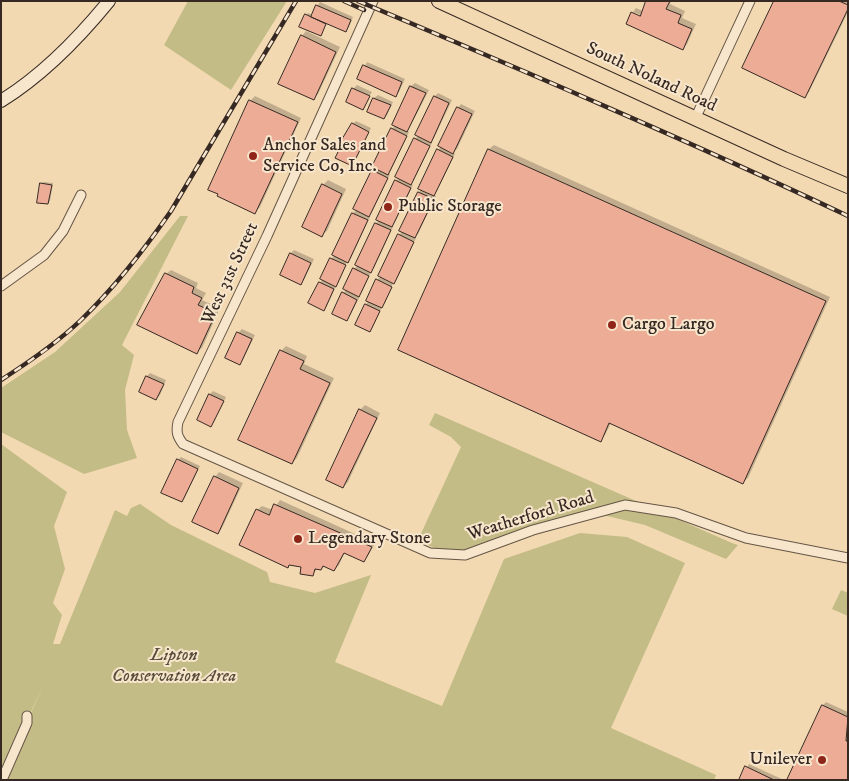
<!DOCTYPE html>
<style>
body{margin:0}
#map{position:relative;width:849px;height:781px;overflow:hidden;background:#f2d9b1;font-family:"IM FELL DW Pica",serif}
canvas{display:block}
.frame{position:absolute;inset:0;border:2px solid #362923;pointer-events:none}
</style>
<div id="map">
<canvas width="849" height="781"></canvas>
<div class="frame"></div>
</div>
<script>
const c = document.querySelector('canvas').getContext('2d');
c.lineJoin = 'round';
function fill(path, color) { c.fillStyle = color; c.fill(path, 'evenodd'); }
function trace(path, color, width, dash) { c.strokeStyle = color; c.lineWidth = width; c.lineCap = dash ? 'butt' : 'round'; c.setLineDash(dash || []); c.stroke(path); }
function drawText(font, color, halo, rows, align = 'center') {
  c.font = font + ' "IM FELL DW Pica",serif'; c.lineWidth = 4; c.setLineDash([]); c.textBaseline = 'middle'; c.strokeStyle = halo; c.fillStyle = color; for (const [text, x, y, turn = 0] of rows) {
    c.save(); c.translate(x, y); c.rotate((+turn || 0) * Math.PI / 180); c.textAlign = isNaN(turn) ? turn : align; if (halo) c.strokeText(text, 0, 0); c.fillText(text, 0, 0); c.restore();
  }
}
fill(new Path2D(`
 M188 1H287L231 90 164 45Z
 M180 216H188L122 345 134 355 125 390 127 430 137 458 84 474 1 432V388L55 352 120 292Z
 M435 413 732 543 738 545 726 559 645 525 607 516 579 519 460 555 438 550 418 540 461 447 451 437 429 425Z
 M1 444 67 492 54 526 65 569 53 603 62 615 53 644H60L115 510 127 516 131 508 140 504 171 525 267 572 270 582 315 593 371 575 335 662 442 706 504 559 580 533 627 537 685 563 611 728 716 775 714 780H2L44 683 1 778Z
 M841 590 848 593V616L832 609Z`), '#c3bc86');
fill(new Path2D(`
 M648 1H671L670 4 685 11 682 18 696 24 687 44 683 48 645 20 646 17 633 12 636 8 643 11Z
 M776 1H848V12L809 92 804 97Z
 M320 2 353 17 349 27 345 30 327 22 321 34 306 15 308 13 313 15 317 6Z
 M306 31 340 47 318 94 313 99 302 36Z
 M367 62 405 79 399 92 395 95 358 78Z
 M415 83 429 90 410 127 407 131 409 132 391 170 388 173 390 174 372 212 368 216 370 217 351 258 347 261 327 306 324 309 320 283 323 279 331 259 335 255 334 254 353 213 357 210 392 129 396 125 393 124 411 86Z
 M357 85 372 92 363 108 353 89Z
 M438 93 452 100 434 138 430 141 432 143 414 180 411 184 413 185 395 222 391 226 393 227 374 268 370 272H371L362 292 358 296H360L350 316 347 319 343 293 346 290 354 269 358 265 357 264 376 223 380 220 415 139 419 135 435 96Z
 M378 95 393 102 387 115 384 118 374 98Z
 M255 96 301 118 260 207 255 212 250 101Z
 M461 104 475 111 457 149 453 152 455 154 437 191 434 195 436 196 418 234 414 237 416 238 397 279 393 283 385 303 381 307H382L373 327 370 331 356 324 366 304 369 301 377 280 381 276 399 235 403 231 401 230 419 192 422 189 438 150 442 146 458 108Z
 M356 121 371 128 355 161 352 165 353 124Z
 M494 145 830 297 748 478 743 482 611 423 605 435 600 440 399 349 489 149Z
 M328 180 346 189 327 231 322 235 323 185Z
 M43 182 53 183 50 201 48 203 41 184Z
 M294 250 314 259 304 280 300 283 281 274 291 253Z
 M171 270 198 283 196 288 206 293 202 300 220 308 202 348 197 352 166 274Z
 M242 329 255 335 243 360 240 363 227 357 238 333Z
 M286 346 307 356 304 364 334 378 297 458 292 463 281 351Z
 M150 373 166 380 160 395 156 399 140 391 147 376Z
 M213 391 226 397 214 422 211 425 210 394Z
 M365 405 380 413 348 482 343 487 360 410Z
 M181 457 200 466 185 497 182 501 178 460Z
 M219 472 243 483 222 528 218 533 215 477Z
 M280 500 375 543 368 556 364 560 345 552 339 565 334 570 324 566 321 569 318 568 312 575 302 566 290 564 288 566 257 510 262 506 273 510Z
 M826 702 848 712V780L823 705Z
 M749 764 784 780H740Z`), '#0003');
const building = new Path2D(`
 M646 1H670L666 9 681 15 678 23 692 29 683 50 626 24 631 12 640 16Z
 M774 1H839L848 5V9L805 98 742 68Z
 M316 5 351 20 346 32 311 17Z
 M305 14 326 24 321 36 299 27Z
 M301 35 336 52 314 100 278 84Z
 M363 65 402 82 396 97 357 79Z
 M410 86 426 93 407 132 392 125Z
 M352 88 370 96 363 110 346 102Z
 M434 96 449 103 431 143 415 135Z
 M373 98 391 105 384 119 367 112Z
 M249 100 298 122 255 214 217 196 218 194 208 190Z
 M457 107 472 114 453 154 438 146Z
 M352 123 369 132 352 166 335 158 341 146 339 145Z
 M391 128 407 136 388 175 372 167Z
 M414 138 430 146 411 185 395 177Z
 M437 149 453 157 434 196 418 189Z
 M488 149 826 301 743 484 609 423 601 442 398 350Z
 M372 170 388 178 369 217 353 209Z
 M395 180 411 188 392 227 376 220Z
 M40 183 52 185 48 204 37 203Z
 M322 184 342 194 322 237 302 227Z
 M418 192 434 199 415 238 399 231Z
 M352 213 368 220 348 263 332 255Z
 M375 223 391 230 371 273 355 265Z
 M398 234 414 242 394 284 378 276Z
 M290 253 311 263 301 285 280 275Z
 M330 258 346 265 336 287 320 279Z
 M353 268 369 276 359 297 343 289Z
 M165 273 194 287 192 293 202 298 198 305 216 313 197 354 137 325Z
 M376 279 392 287 382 308 366 301Z
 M319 282 334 289 324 311 308 303Z
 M342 292 357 300 347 321 332 314Z
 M365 304 380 311 370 332 355 325Z
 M237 332 252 339 240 365 225 358Z
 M280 350 304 361 300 369 330 383 292 464 238 440Z
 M146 376 164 384 156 400 139 392Z
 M209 394 224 401 211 427 197 420Z
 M359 409 377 418 343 488 326 480Z
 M177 459 198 469 182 502 161 493Z
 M214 476 239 488 218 534 192 522Z
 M274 504 338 532 372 547 364 562 344 553 334 571 323 566 321 570 315 569 313 576 300 574 301 567 289 565 288 568 239 545 256 509 269 515Z
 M822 705 848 717 846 741H848V780H787Z
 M745 766 774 780H739Z`);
fill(building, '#ecac96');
trace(building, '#362923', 1);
const street = new Path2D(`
 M373 1 267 236 178 422C176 432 177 436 183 444L430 553 465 555 533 530 625 505 676 513 746 538 848 558
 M695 119 750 1
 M1 286 44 255 63 231 81 195
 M2 780 27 723V716`);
const secondary = new Path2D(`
 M1 101C43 75 78 39 109 1`);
const primary = new Path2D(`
 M439 1 784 159 848 186`);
trace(street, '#655546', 11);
trace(secondary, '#362923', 14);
trace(primary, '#362923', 16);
trace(street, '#f7e6cc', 9);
trace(secondary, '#f7e6cc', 12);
trace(primary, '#f2d9b1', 14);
const rail = new Path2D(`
 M344 1 364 10
 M358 1C522 70 687 140 848 216
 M1 380C29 362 57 343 81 320 115 287 144 250 171 211L296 1`);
trace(rail, '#362923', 4.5);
trace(rail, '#f7e6cc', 2.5, [8]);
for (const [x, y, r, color] of [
 [253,156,5,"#8f2418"],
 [388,207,5,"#8f2418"],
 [612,325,5,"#8f2418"],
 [298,539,5,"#8f2418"],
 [822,760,5,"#8f2418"]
]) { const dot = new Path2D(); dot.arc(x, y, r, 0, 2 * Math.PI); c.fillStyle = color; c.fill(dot); trace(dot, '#f7e6cc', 2); }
drawText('18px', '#362923', '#f7e6cc', [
 ["South Noland Road",651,78,25],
 ["West 31st Street",231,274,-65],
 ["Weatherford Road",531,517,-17]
]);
drawText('18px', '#362923', '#f7e6cc', [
 ["Anchor Sales and",263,146],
 ["Service Co, Inc.",263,167],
 ["Public Storage",398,207],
 ["Cargo Largo",622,325],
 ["Legendary Stone",308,539],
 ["Unilever",812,760,"right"]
], 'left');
drawText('italic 18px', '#594e3c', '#f7e6cc', [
 ["Lipton",174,656],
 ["Conservation Area",174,677]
]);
</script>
